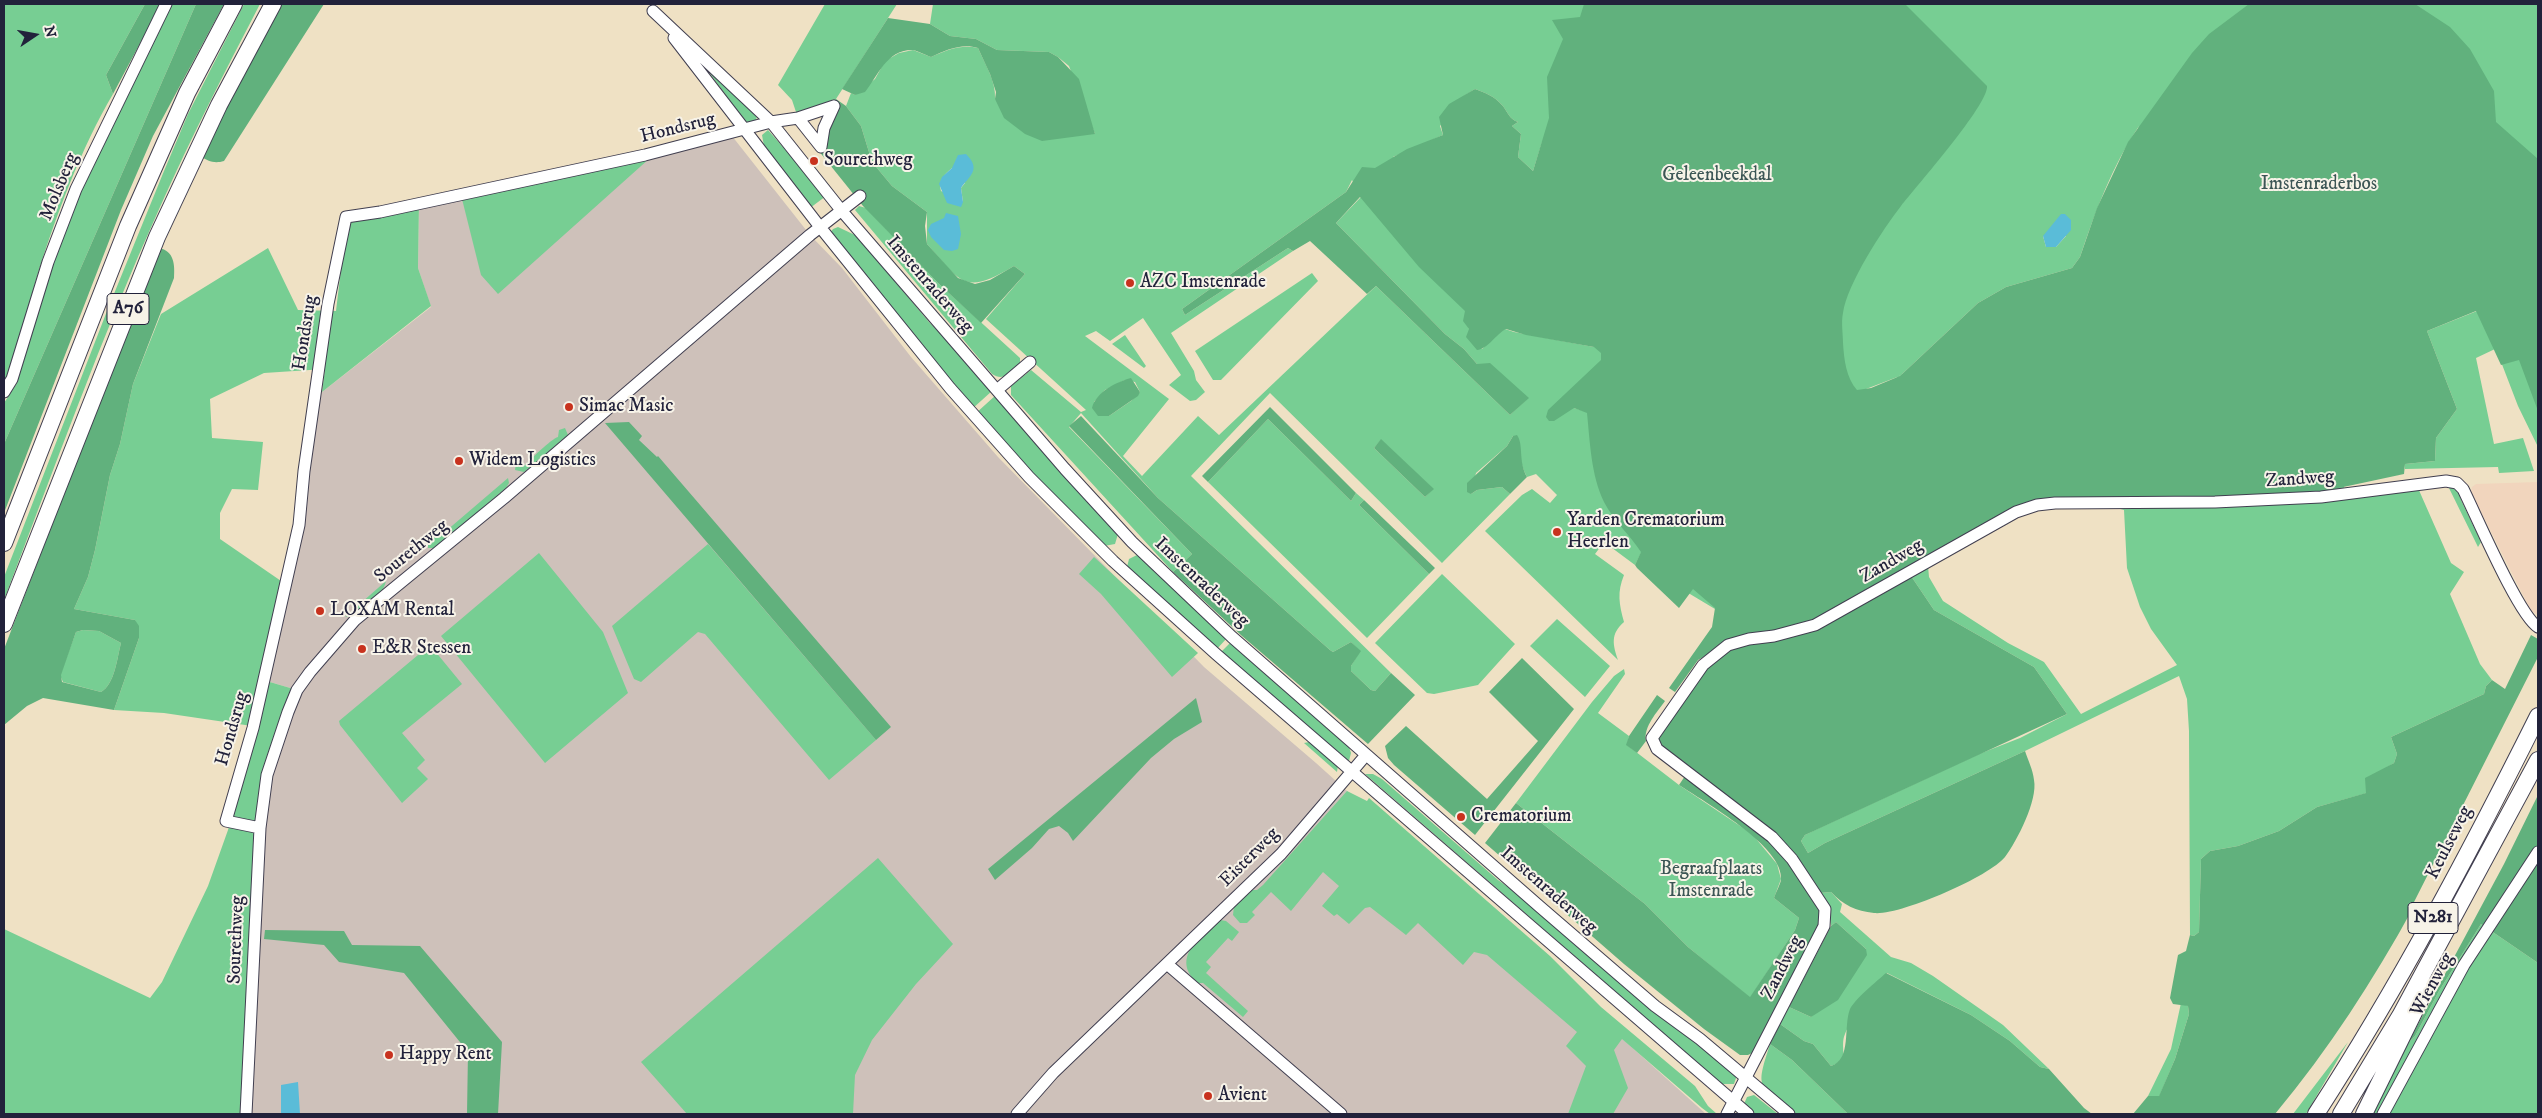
<!DOCTYPE html>
<style>
body{margin:0}
#map{position:relative;width:2542px;height:1118px;overflow:hidden;background:#efe1c4;font-family:"IM FELL DW Pica",serif}
canvas{display:block}
.frame{position:absolute;inset:0;border:5px solid #22223b;pointer-events:none}
.north{position:absolute;left:10px;top:10px;width:50px;height:50px;-webkit-text-stroke:4px #f7f3e8;paint-order:stroke;rotate:78deg;font-size:14px;font-weight:700;line-height:20px;text-align:center;color:#22223b}
.north::after{content:'';display:block;margin:auto;width:18px;height:22px;background:#22223b;clip-path:polygon(50% 0,100% 100%,50% 72%,0 100%)}
</style>
<div id="map">
<canvas width="2542" height="1118"></canvas>
<div class="frame"></div>
<div class="north">N</div>
</div>
<script>
const c = document.querySelector('canvas').getContext('2d');
c.lineJoin = 'round';
function fill(path, color) { c.fillStyle = color; c.fill(path, 'evenodd'); }
function trace(path, color, width, dash) { c.strokeStyle = color; c.lineWidth = width; c.lineCap = dash ? 'butt' : 'round'; c.setLineDash(dash || []); c.stroke(path); }
function drawText(font, color, halo, rows, align = 'center') {
  c.font = font + ' "IM FELL DW Pica",serif'; c.lineWidth = 4; c.setLineDash([]); c.textBaseline = 'middle'; c.strokeStyle = halo; c.fillStyle = color; for (const [text, x, y, turn = 0] of rows) {
    c.save(); c.translate(x, y); c.rotate((+turn || 0) * Math.PI / 180); c.textAlign = isNaN(turn) ? turn : align; if (halo) c.strokeText(text, 0, 0); c.fillText(text, 0, 0); c.restore();
  }
}
fill(new Path2D(`
 M2538 482V615L2531 611 2471 492 2472 487 2476 484Z`), '#f1d5bd');
fill(new Path2D(`
 M732 136 810 235 842 268 911 357 998 457 1204 667 1316 763 1706 1114H246L267 775 297 690 263 680 322 392 431 307 418 268 419 203Z`), '#cec1ba');
fill(new Path2D(`
 M4 4H145L106 75 113 94C82 146 54 220 36 280 28 305 21 362 4 381Z
 M172 4H196L4 444V403L17 383 27 338 75 199Z
 M244 4H260C225 71 191 138 160 207 102 335 54 469 4 600V577L107 311 164 171 188 114Z
 M825 4H897L836 99 806 113 796 112 792 100 778 85Z
 M933 4H2538V447L2518 406 2458 250 2269 311 2345 490 2418 488 2451 563 2464 572 2450 594 2480 664 2492 680 2486 686 2484 694 2391 737 2397 754 2394 763 2381 771 2367 793 2317 807 2279 831 2238 846 2210 851 2201 859 2199 932 2194 936 2190 935 2189 731 2187 699 2179 676 2025 751 1825 843 1808 853 1801 841 1805 835 1815 830 1979 754 2020 738 2067 714 2034 667 1934 610 1911 576 1730 643 1716 615 1715 609 1665 579 1641 553 1635 565 1604 542 1595 554 1624 575C1617 592 1619 604 1624 622 1610 634 1613 645 1618 660L1485 531 1522 495 1532 489 1550 503 1557 495 1536 474 1527 477C1519 463 1521 450 1513 436L1507 446 1476 473 1471 494 1477 490 1502 487 1510 494 1442 563 1270 393 1191 476 1391 673 1375 691 1371 690 1351 671V666L1360 651 1351 642 1333 652 1330 650 1158 498 1081 413 1069 427 1192 554 1173 572 1011 395V386L1031 370 1081 412 1086 410 986 319 1025 274 1014 266C964 296 962 283 927 244V212L892 186 872 162 861 126 846 106 851 93 855 95 875 79 885 61 899 53 913 50 931 57C946 50 962 44 978 48 985 64 996 81 995 99L1095 134 1069 66 1058 57 1049 52 997 50 976 39 950 36 930 24ZM1475 89C1486 93 1494 96 1502 105 1508 112 1509 119 1518 122L1512 126 1521 134 1518 157 1533 171 1543 139 1527 201 1393 157 1443 135 1440 126 1464 96ZM2139 126 2083 267 1891 381 1873 391 1866 389 1900 376 1978 303 2006 287 2072 268 2080 257C2095 212 2112 166 2139 126ZM952 168 965 183 961 188 963 202 941 191C938 180 944 175 952 168ZM1352 180 1361 197 1336 223 1445 334 1464 349 1477 364 1528 398 1510 415 1376 286 1219 435 1198 416 1142 476 1123 456 1169 399 1085 336 1096 331 1110 341 1143 318 1181 375 1169 385 1190 401 1196 400 1205 392 1196 380 1194 371 1171 333 1293 251 1288 248 1185 315 1182 309 1346 192ZM2043 236H2066L2056 247H2046ZM1465 313 1599 341 1594 347 1514 332 1505 329 1498 333 1482 349 1469 329ZM1592 370 1584 411 1574 408 1584 378ZM1125 380 1135 382 1140 392 1131 401 1109 416 1094 402 1105 390ZM1381 440 1433 489 1425 497 1374 448ZM2106 505 2124 510 2127 568 2140 607 2151 629 2177 665 2081 714 2044 662 2008 643 1943 601 1929 577 1928 566 2030 510Z
 M702 63 757 116 756 120 749 123 745 121Z
 M768 130 826 196 810 208 764 146 762 135Z
 M650 158 498 294 481 275 462 199Z
 M419 203 418 268 431 306 322 392 325 369 264 373 210 399 212 438 263 442 258 490 232 489 220 513V539L284 583 263 680 297 690 267 775 241 1114H4V929L150 998 162 982 208 886 228 830 252 726 164 713 114 710 139 638 135 620 74 609 88 577 95 550 110 475 120 444 133 384 161 314 268 248 298 310 336 311 347 219Z
 M859 206 866 208 938 283 1020 358V364C1011 372 1004 382 992 374L855 210Z
 M838 227 857 236 929 322 959 352 992 391 972 409 830 233 833 229Z
 M1312 273 1318 281 1221 380H1213L1195 351Z
 M2477 311 2495 349 2476 358 2494 444 2523 438 2534 471 2499 473 2498 467 2405 469V464L2435 461 2436 438 2457 409 2427 331Z
 M1125 335 1146 366 1144 368 1112 344Z
 M996 395 1118 534 1115 544 1104 546 975 414Z
 M1268 419 1351 501 1356 493 1364 500 1359 505 1429 574 1367 638 1208 482Z
 M565 428 568 435 524 472 515 470 516 463 524 466C530 460 551 439 558 437L559 430Z
 M508 478 509 483 506 488 435 548H428V535L433 531 439 537Z
 M2448 486 2460 492 2461 500 2481 542 2478 547Z
 M708 544 876 740 829 780 705 634 698 632 641 682 634 679 612 626Z
 M539 553 603 632 628 693 545 763 441 636Z
 M1137 555 1227 638 1216 650 1127 567 1129 559Z
 M1094 557 1198 653 1172 677 1101 594 1079 574Z
 M1442 574 1515 644 1478 685 1434 694 1427 693 1375 643Z
 M386 581C382 598 363 614 345 617Z
 M1557 619 1610 666 1585 697 1530 646Z
 M83 630 99 631 121 643C117 658 115 684 101 692L63 682 60 675 76 632Z
 M1231 642 1349 747 1351 753 1349 761 1347 762 1220 653Z
 M430 645 462 684 402 733 425 760 417 768 428 779 402 803 340 725 339 721Z
 M1624 669 1625 674 1598 713 1629 736 1627 745 1679 785 1752 834 1777 864 1781 879 1774 898 1799 918 1795 930 1750 998 1688 947 1645 904 1516 803 1592 702 1614 676Z
 M1309 742 1338 765 1337 772 1304 743Z
 M1365 774H1373L1382 779 1498 880 1536 907 1737 1075 1734 1084H1722Z
 M1347 791 1367 801 1369 798 1550 956 1601 1007 1695 1086 1708 1106 1717 1114H1710L1702 1108 1622 1039 1614 1050 1628 1088 1613 1114H1568L1586 1066 1566 1046 1577 1032 1487 955 1474 952 1463 965 1418 923 1406 935 1370 907 1365 908 1349 924 1337 914 1334 916 1322 906 1339 886 1323 872 1291 911 1271 892 1252 912 1255 915 1247 923H1240L1233 915 1234 906 1251 890H1257L1263 885Z
 M878 858 953 944 916 984 872 1040 855 1075 853 1114H687L641 1062Z
 M1831 892 1842 904 1840 912 1891 957 1911 963 1933 976 2003 1025 2049 1069 2040 1067 2010 1041 1971 1015 1887 973C1876 989 1851 1018 1845 1034 1839 1048 1851 1059 1831 1066L1813 1044 1804 1041 1780 1024 1789 1007 1811 1017 1866 949 1836 922 1831 926 1829 905 1820 893Z
 M1220 920 1226 921 1239 932 1232 941 1228 938 1206 962 1211 967 1206 973 1248 1011 1243 1017 1203 983H1197C1170 957 1201 937 1220 920Z
 M2481 924 2538 963V1114H2369L2408 1043 2415 1036 2439 991Z
 M2181 1003 2188 1006 2189 1014 2175 1059 2159 1097 2148 1096 2171 1049Z
 M2348 1042 2306 1114H2293Z
 M1770 1044 1792 1060 1848 1114H1794C1758 1083 1755 1091 1770 1044Z
 M1754 1095 1778 1114H1752L1744 1104 1747 1097Z`), '#77ce93');
fill(new Path2D(`
 M145 4H161L113 94 106 75Z
 M196 4H224L153 136 121 210 4 513V444Z
 M276 4H324L224 161C214 164 208 161 200 156Z
 M1584 4H1905L1987 86C1989 104 1915 188 1901 206 1883 229 1847 284 1843 313 1841 322 1843 334 1843 343 1844 359 1846 378 1857 390L1871 388 1900 376 1978 303 2006 287 2072 268 2080 257 2097 208 2128 142 2192 53 2209 34 2249 4H2415L2450 27 2470 49 2494 91 2496 122 2538 159V411L2519 360 2501 365 2476 311 2427 331 2457 409 2436 438 2435 461 2405 464 2404 474 2320 492 2179 498 2044 500 1814 622 1733 640 1698 660 1675 692 1669 688 1712 627 1715 608 1693 589 1679 608 1637 568 1635 565 1641 552C1630 535 1613 520 1604 502 1591 475 1590 442 1587 413L1574 408 1554 421H1549L1546 417 1548 410 1601 360V353L1594 347 1526 335 1506 329C1496 334 1488 349 1477 350L1466 337 1469 329 1463 321 1465 311 1419 267 1360 197 1336 223 1445 334 1464 349 1477 364 1490 363 1529 398 1510 415 1376 286 1367 294 1310 241 1293 251 1288 248 1185 315 1182 309 1346 192 1362 167 1375 168 1407 149 1443 135 1439 117 1449 104 1475 89C1486 93 1494 96 1502 105 1508 112 1509 119 1518 122L1512 126 1521 134 1518 157 1533 171 1549 118 1547 77 1563 39 1552 20 1580 17Z
 M888 18 930 24 950 36 976 39 997 50 1049 52 1058 57 1079 79 1095 134 1042 141 1025 134 1004 118 995 99 996 92 990 74 978 48C962 43 946 50 931 57 926 55 918 51 913 50 887 49 878 76 865 92L855 95 842 89Z
 M836 99 846 106 861 126 872 162 892 186 927 212 925 226 927 244 958 278 975 284 990 280 1014 266 1025 274 981 323 938 283 863 206 818 150 826 138 820 106Z
 M159 248C174 251 175 264 174 278L133 384 120 444 110 475 95 550 88 577 74 609 135 620 139 626V638L114 710 43 698 27 706 4 725V649ZM83 630 99 631 121 643C117 658 115 684 101 692L62 682 61 675 76 632Z
 M1131 378 1140 392 1138 396 1109 416H1098L1092 408C1096 392 1116 382 1131 378Z
 M1270 407 1356 493 1351 501 1268 419 1208 482 1202 476Z
 M1081 416 1158 498 1330 650 1333 652 1351 642 1361 651 1351 666V671L1371 690 1375 691 1391 673 1415 695 1368 744 1242 636 1173 572 1192 554 1069 426Z
 M629 422 642 436 639 440 657 457 658 456 891 727 876 740 605 423Z
 M1517 435C1524 445 1518 461 1527 477L1510 494 1502 487 1477 490 1471 494 1467 492V483L1507 446 1513 436Z
 M1381 439 1434 489 1425 497 1374 448Z
 M1364 500 1435 568 1429 574 1359 505Z
 M1911 576 1934 610 2034 667 2067 714 1805 835 1801 841 1808 853 1825 843 2025 751C2028 760 2033 770 2034 780 2038 800 2017 841 2005 857 1989 877 1899 916 1874 913 1856 911 1843 905 1831 892L1820 893 1794 859 1657 742 1660 721 1682 689 1726 650 1772 640Z
 M2531 635 2538 639V657L2413 904V908C2373 981 2329 1049 2275 1114H2133L2148 1096H2159L2175 1059 2189 1014 2188 1006 2173 1004 2170 998 2178 955 2186 951 2190 935 2194 936 2199 932 2201 859 2210 851 2238 846 2279 831 2317 807 2366 793 2365 778 2394 763 2397 754 2391 737 2484 694 2486 686 2492 680 2505 689Z
 M1522 658 1574 709 1475 835 1394 765 1388 758 1385 746 1406 726 1487 799 1538 741 1489 692Z
 M1657 695 1665 701C1658 711 1643 727 1646 741L1637 753 1626 745 1629 736Z
 M1196 698 1202 722 1174 739 1151 758 1073 841 1068 833 1059 826 1049 829 1032 848 995 880 988 869Z
 M1687 773 1765 834 1818 894 1822 917 1758 1050 1748 1055H1740L1704 1029 1624 964 1485 843 1516 803 1645 904 1688 947 1750 997 1795 930 1799 918 1774 898C1776 892 1780 885 1781 880 1785 847 1703 801 1679 785Z
 M2538 795V963L2481 924 2439 991 2415 1036 2408 1043 2504 864Z
 M1836 922 1866 949 1867 955 1838 1000 1811 1017 1789 1007 1831 926Z
 M265 930 344 931 352 945 420 946 502 1042 498 1114H467L468 1052 404 973 339 962 324 945 264 939Z
 M1886 973 1971 1015 2010 1041 2040 1067 2049 1069 2084 1108 2092 1114H1848L1792 1060 1770 1044 1780 1024 1804 1041 1813 1044 1831 1066C1852 1059 1843 1027 1850 1009 1855 999 1877 981 1886 973Z`), '#61b17d');
fill(new Path2D(`
 M966 154C982 170 969 176 961 188L963 202 961 207 947 203 939 184 942 177 952 168 958 155Z
 M946 213 958 216 961 234 958 249 952 251 944 250 931 237 928 230 931 224 944 218Z
 M2061 214H2065L2071 220V230L2056 247H2046L2043 236Z
 M298 1082 300 1114H281V1085Z`), '#5abcd8');
const minor = new Path2D(`
 M653 11 771 122 841 210 1065 469 1132 542 1232 637 1539 906 1655 1006 1700 1039 1789 1114
 M674 38 820 227 950 388 1029 477 1113 561 1216 654 1748 1114
 M798 118 821 147
 M821 147 824 128 834 106
 M997 390 1030 362
 M4 392 12 379 48 262 76 189 166 4
 M260 828 226 821 253 728 299 525 304 471 328 304 346 217 380 212 645 155 771 122 798 118 834 106
 M1167 964 1341 1114
 M246 1114 260 828 267 775 288 712 297 690 310 672 355 620 504 498 810 235 860 196
 M1017 1114 1053 1073 1281 854 1366 755
 M1727 1114 1824 926 1825 909 1792 859 1772 837 1657 749 1652 738 1703 665 1728 645 1749 639 1774 636 1815 625 2016 512 2037 505 2055 503 2215 502 2321 497 2446 481 2457 483 2463 489C2476 515 2519 616 2538 627
 M2383 1114 2464 965 2538 852`);
const highway = new Path2D(`
 M4 543 128 226 187 93 234 4
 M4 624 157 237 219 105 273 4
 M2316 1114C2399 986 2470 852 2538 716
 M2341 1114 2400 1016 2538 760
 M2364 1114 2427 986`);
trace(minor, '#413f50', 13);
trace(highway, '#413f50', 18);
trace(minor, '#fff', 11);
trace(highway, '#fff', 16);
for (const [x, y, r, color] of [
 [814,161,5,"#c8321e"],
 [1130,283,5,"#c8321e"],
 [569,407,5,"#c8321e"],
 [459,461,5,"#c8321e"],
 [1557,532,5,"#c8321e"],
 [320,611,5,"#c8321e"],
 [362,649,5,"#c8321e"],
 [1461,817,5,"#c8321e"],
 [389,1055,5,"#c8321e"],
 [1208,1096,5,"#c8321e"]
]) { const dot = new Path2D(); dot.arc(x, y, r, 0, 2 * Math.PI); c.fillStyle = color; c.fill(dot); trace(dot, '#f7f3e8', 2); }
for (const [x, y, w] of [
 [128,309,42],
 [2433,918,50]
]) { const box = new Path2D(); box.roundRect(x - w / 2, y - 15.5, w, 31, 4); c.fillStyle = '#f7f3e8'; c.fill(box); trace(box, '#22223b', 1); }
drawText('bold 18px', '#22223b', null, [
 ["A76",128,309],
 ["N281",2433,918]
]);
drawText('19px', '#22223b', '#f7f3e8', [
 ["Hondsrug",678,129,-14],
 ["Molsberg",60,187,-67],
 ["Imstenraderweg",929,285,49],
 ["Hondsrug",306,333,-81],
 ["Zandweg",2300,480,-4],
 ["Sourethweg",412,552,-39],
 ["Zandweg",1892,562,-30],
 ["Imstenraderweg",1201,583,43],
 ["Hondsrug",233,729,-74],
 ["Keulseweg",2450,843,-63],
 ["Eisterweg",1250,858,-45],
 ["Imstenraderweg",1548,891,41],
 ["Sourethweg",237,940,-88],
 ["Zandweg",1783,968,-63],
 ["Wienweg",2433,985,-61]
]);
drawText('19px', '#22223b', '#f7f3e8', [
 ["Sourethweg",824,161],
 ["AZC Imstenrade",1140,283],
 ["Simac Masic",579,407],
 ["Widem Logistics",469,461],
 ["Yarden Crematorium",1567,521],
 ["Heerlen",1567,543],
 ["LOXAM Rental",330,611],
 ["E&R Stessen",372,649],
 ["Crematorium",1471,817],
 ["Happy Rent",399,1055],
 ["Avient",1218,1096]
], 'left');
drawText('19px', '#3c5655', '#f7f3e8', [
 ["Geleenbeekdal",1717,176],
 ["Imstenraderbos",2319,185],
 ["Begraafplaats",1711,870],
 ["Imstenrade",1711,892]
]);
</script>
